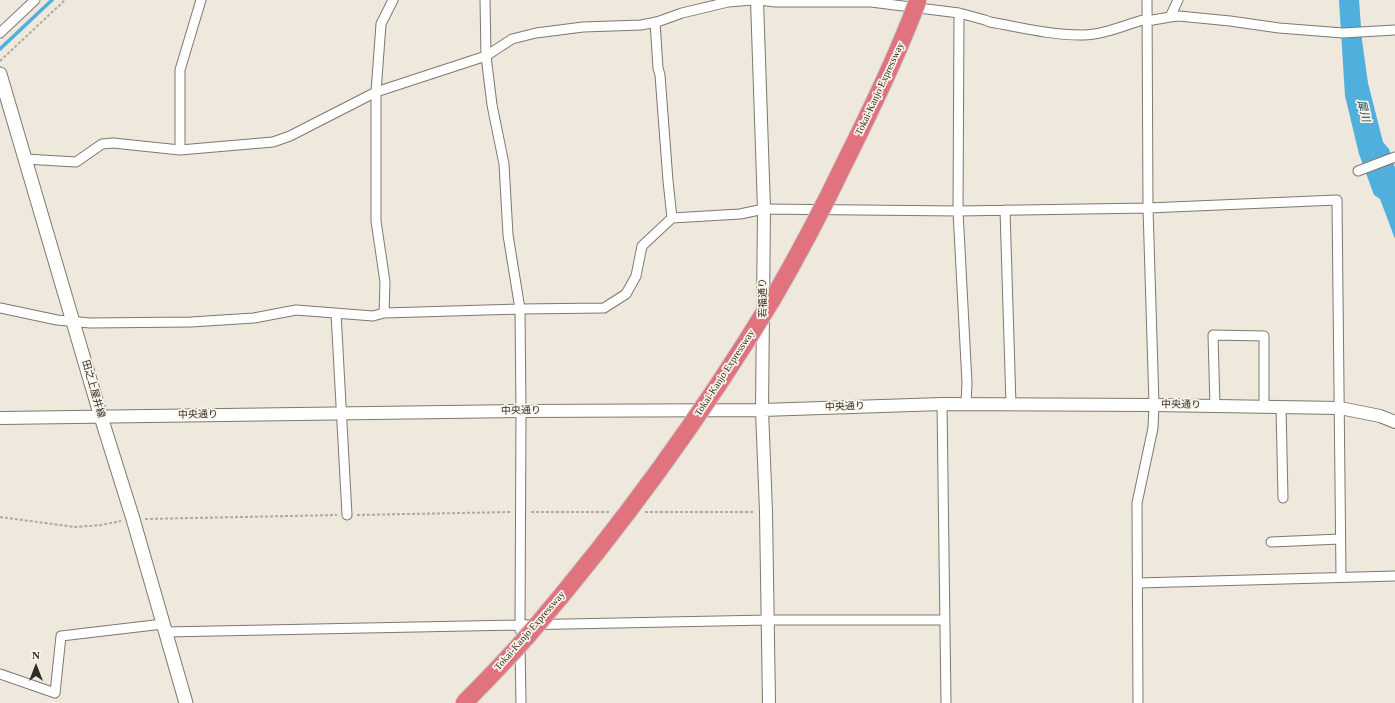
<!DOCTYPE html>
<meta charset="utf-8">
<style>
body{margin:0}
#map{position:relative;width:1395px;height:703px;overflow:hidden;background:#eee8dd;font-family:"Times New Roman",serif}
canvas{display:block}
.north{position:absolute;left:16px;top:647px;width:40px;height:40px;-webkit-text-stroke:3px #fcf5ea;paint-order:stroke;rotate:0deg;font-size:11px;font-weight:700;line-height:16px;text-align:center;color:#2d2b27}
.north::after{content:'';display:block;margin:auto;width:14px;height:18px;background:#2d2b27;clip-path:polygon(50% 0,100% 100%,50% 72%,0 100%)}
</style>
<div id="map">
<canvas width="1395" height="703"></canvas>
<div class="north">N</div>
</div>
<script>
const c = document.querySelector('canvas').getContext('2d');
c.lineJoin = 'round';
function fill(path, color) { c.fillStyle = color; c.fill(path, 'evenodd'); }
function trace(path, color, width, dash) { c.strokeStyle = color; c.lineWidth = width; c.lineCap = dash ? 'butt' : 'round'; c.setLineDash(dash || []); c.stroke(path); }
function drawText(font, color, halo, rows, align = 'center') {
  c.font = font + ' "Times New Roman","Noto Sans JP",serif'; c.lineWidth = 3.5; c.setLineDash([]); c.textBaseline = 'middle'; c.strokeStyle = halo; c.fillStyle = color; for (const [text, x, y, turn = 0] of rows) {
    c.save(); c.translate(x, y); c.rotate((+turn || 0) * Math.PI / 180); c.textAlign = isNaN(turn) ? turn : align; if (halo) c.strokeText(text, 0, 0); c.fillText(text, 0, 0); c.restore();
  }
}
fill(new Path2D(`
 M1339 0H1359L1362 40 1368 83 1383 142 1389 149 1395 168V239L1380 199 1374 195 1359 154 1345 96Z`), '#51afde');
trace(new Path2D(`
 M0 49 52 0`), '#51afde', 3.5);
const minor = new Path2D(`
 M485 0 486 56 492 105 504 164 508 235 520 309 521 411 520 630
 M759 0 775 2H871L959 13 985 20 990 22C1019 27 1050 35 1081 35 1100 36 1125 25 1143 20L1147 21 1170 17 1179 16 1230 21 1279 28 1343 33 1395 30
 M959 13 958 211 967 383 966 404
 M1170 17 1178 0
 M655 22 658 68 660 75 668 181 672 218
 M0 33 35 0
 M180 150V70L201 0
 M25 159 76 162 102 144 113 143 180 150 273 142 290 136 376 92 486 56 512 39 536 33 583 27 641 25 657 22 682 13 728 2 753 0
 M1358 171 1395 157
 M1005 210 1011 405
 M0 308 57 320 90 323 191 322 254 318 296 310 373 316 384 313 520 309 604 308 626 294 636 276 642 246 672 218 740 214 764 209 958 211 1148 208 1337 200 1341 577
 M336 313 347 515
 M384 313 385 282 376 221V92L381 24 393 0
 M942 404 946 703
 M1215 406 1213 335 1264 336V407
 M1281 407 1283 498
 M1271 542 1340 539
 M1138 583 1395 576
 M165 632 768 620H945
 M520 644 521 703
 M0 674 55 693 61 636 163 624
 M1138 703 1137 503 1153 428 1154 405 1148 208 1147 0`);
const tertiary = new Path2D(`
 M757 0 764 209 762 410 766 512 769 703
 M0 418 521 411 762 410 942 404 1154 405 1340 408 1380 416 1395 422`);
const secondary = new Path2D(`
 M0 74 101 417 133 519 186 703`);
trace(minor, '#7e786e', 11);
trace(tertiary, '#7e786e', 14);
trace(secondary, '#7e786e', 15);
trace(new Path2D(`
 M0 61 65 0
 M531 512H611
 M645 512H755
 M357 515 511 512
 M0 517 75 527 101 525 121 521
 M145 519 337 515`), '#aea9a1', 2, [3, 2]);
trace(minor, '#fff', 9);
trace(tertiary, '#fff', 12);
trace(secondary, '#fff', 13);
const motorwayBridge = new Path2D(`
 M464 703C487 680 510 656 531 632 620 528 701 417 772 300 799 254 824 206 847 158 873 106 898 54 918 0`);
trace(motorwayBridge, '#c8c8c7', 19, []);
trace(motorwayBridge, '#e1737f', 17);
drawText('10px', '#2d2b27', '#fcf5ea', [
 ["Tokai-Kanjo Expressway",880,89,-65],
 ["若福通り",763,298,-90],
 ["Tokai-Kanjo Expressway",725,373,-57],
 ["田之上屋井線",93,389,74],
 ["中央通り",1181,405,1],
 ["中央通り",845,407,-2],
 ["中央通り",521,411,-1],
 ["中央通り",198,415,-1],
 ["Tokai-Kanjo Expressway",530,631,-49]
]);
drawText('italic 11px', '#043043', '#fcf5ea', [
 ["犀川",1363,111,76]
]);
</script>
